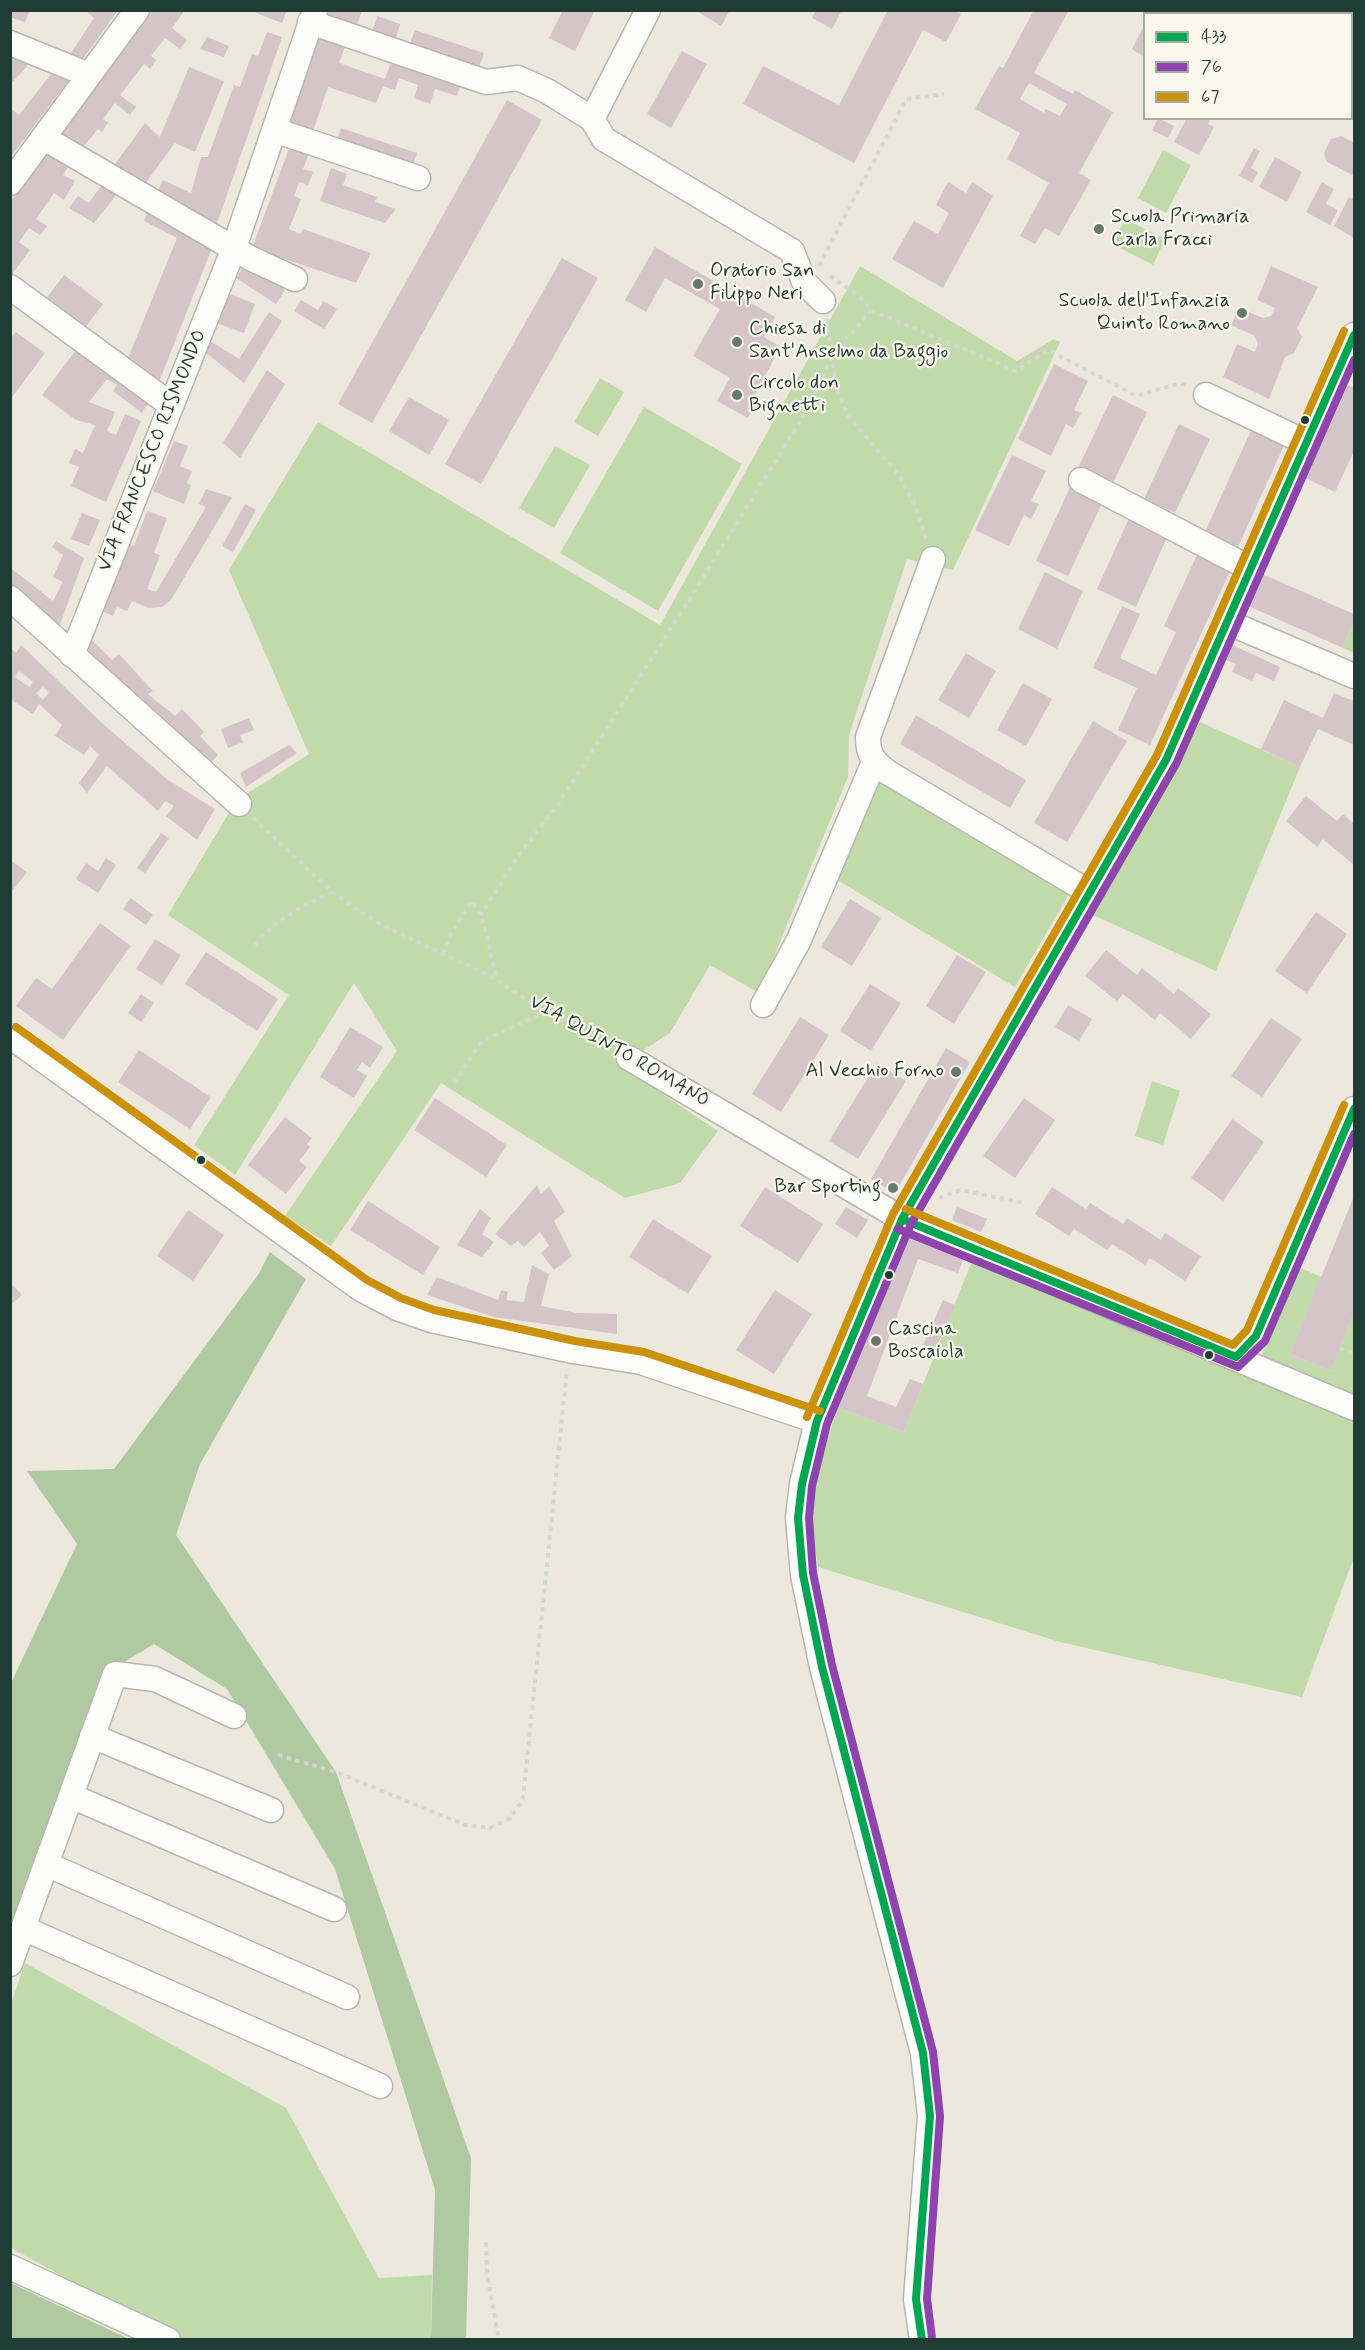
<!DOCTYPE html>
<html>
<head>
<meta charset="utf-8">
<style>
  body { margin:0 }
  #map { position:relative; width:1365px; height:2350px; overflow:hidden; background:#ede8dd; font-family:Mynerve,sans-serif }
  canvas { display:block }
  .frame { position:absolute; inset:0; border:12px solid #1f3d34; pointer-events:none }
  .legend { position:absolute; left:1143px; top:12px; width:210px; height:108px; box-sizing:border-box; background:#fbf7ec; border:2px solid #a3ada2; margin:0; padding:8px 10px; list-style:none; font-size:18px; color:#1f3d34 }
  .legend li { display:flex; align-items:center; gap:12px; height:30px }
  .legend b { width:30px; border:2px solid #a3ada2 }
</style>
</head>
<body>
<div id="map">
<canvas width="1365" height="2350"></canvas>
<div class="frame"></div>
<ul class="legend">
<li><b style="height:8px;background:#00a651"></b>433</li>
<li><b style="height:8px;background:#8e44ad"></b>76</li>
<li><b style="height:8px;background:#cc910a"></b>67</li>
</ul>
</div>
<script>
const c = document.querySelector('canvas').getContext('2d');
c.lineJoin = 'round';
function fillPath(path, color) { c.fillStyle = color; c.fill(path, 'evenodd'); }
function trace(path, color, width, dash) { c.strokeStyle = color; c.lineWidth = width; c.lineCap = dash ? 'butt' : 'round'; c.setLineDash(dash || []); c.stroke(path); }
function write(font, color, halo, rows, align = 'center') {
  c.font = font + ' Mynerve,sans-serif'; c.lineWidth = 4.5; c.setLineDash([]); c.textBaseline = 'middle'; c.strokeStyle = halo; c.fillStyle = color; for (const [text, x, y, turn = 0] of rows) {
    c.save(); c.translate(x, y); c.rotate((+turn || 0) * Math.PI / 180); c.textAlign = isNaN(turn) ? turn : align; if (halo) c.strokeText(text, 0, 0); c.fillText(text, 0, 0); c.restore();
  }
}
fillPath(new Path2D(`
  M 1163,150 L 1191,165 L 1166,213 L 1138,198 Z
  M 1125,219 L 1165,239 L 1153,265 L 1112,244 Z
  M 860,266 L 1017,361 L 1054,339 L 1060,342 L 953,570 L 907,559 L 849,735 L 848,777 L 759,993 L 710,965 L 670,1033 L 640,1052 L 628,1071 L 718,1131 L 680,1183 L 625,1198 L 441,1083 L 331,1246 L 285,1216 L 397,1051 L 354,983 L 235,1175 L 194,1145 L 289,995 L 168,915 L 230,811 L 248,793 L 309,754 L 229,570 L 318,422 L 660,625 Z
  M 600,378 L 624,392 L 598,436 L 574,422 Z
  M 644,407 L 742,464 L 658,611 L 560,553 Z
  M 555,446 L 590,465 L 554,528 L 519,508 Z
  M 1354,621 L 1354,653 L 1343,648 Z
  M 1200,722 L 1300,767 L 1216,971 L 1093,915 Z
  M 877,781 L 1069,894 L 1015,987 L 834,878 Z
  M 1152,1081 L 1180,1091 L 1163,1145 L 1135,1136 Z
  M 973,1258 L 1354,1421 L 1354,1557 L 1302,1697 L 1060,1642 L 818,1567 L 812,1527 L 817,1470 L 838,1408 L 904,1432 Z
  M 1298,1267 L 1322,1277 L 1290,1354 L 1331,1371 L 1354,1313 L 1354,1398 L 1260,1360 Z
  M 25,1963 L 286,2108 L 379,2278 L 432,2275 L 431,2339 L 177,2339 L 11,2248 L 10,2007 Z`), '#c0daa9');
fillPath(new Path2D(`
  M 270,1252 L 306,1279 L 200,1464 L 176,1535 L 336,1772 L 471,2158 L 466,2339 L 431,2339 L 435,2190 L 335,1869 L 227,1689 L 154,1644 L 111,1670 L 11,1925 L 10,1685 L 77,1544 L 27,1471 L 114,1469 L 258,1275 Z
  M 10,2283 L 11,2283 L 129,2339 L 11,2339 Z`), '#afcaa0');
fillPath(new Path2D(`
  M 10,10 L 30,10 L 25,22 L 10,17 Z
  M 85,10 L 118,10 L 80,63 L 69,56 L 94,18 Z
  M 152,10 L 185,10 L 172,28 L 187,40 L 180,49 L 165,38 L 151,56 L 156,60 L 150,69 L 144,64 L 120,95 L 136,107 L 130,115 L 115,103 L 103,119 L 108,123 L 102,132 L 98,129 L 81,150 L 58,133 Z
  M 257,10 L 287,10 L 282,23 L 256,13 Z
  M 327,10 L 362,10 L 357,25 L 326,13 Z
  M 563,10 L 594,12 L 575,51 L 549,38 Z
  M 695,10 L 730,10 L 721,26 Z
  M 816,10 L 842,10 L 832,29 L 812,18 Z
  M 888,10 L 955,10 L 961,14 L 946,42 L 923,30 L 854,163 L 743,104 L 763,66 L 839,105 Z
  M 1034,10 L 1069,10 L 1034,73 L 1073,94 L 1075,90 L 1113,112 L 1079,173 L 1091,180 L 1059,236 L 1045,228 L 1035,244 L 1020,236 L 1049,183 L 1007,159 L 1020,133 L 975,109 L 999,66 L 1003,68 ZM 1029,83 L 1067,104 L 1060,116 L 1046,109 L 1044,113 L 1020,99 Z
  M 1162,10 L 1212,10 L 1210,14 L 1168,14 Z
  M 377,16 L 400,24 L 395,41 L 372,33 Z
  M 1144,26 L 1144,57 L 1132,49 Z
  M 415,30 L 484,53 L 478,70 L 409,46 Z
  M 267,32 L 282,37 L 215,229 L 156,195 L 163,180 L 191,193 L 201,157 L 208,157 L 234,85 L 240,87 L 252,54 L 258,56 Z
  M 318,34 L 346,44 L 339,63 L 385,79 L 392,60 L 461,84 L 457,96 L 435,89 L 430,104 L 414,98 L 418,85 L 399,78 L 395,90 L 383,86 L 376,103 L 328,87 L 312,134 L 287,126 Z
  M 207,37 L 229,46 L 224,57 L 200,49 Z
  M 682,51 L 707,64 L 671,128 L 647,114 Z
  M 10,54 L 30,63 L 10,85 Z
  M 189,67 L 224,81 L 195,152 L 175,143 L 142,188 L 112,168 L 145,123 L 160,137 Z
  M 55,69 L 71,77 L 10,158 L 10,108 L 19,115 Z
  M 1352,77 L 1354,79 L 1354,114 L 1352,112 Z
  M 507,100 L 542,120 L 372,423 L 338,404 Z
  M 1158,118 L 1174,126 L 1168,138 L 1152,130 Z
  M 1187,118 L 1208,118 L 1210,120 L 1208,124 L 1214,127 L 1199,155 L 1174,142 Z
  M 341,128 L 417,153 L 413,165 L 337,140 Z
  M 1341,136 L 1354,143 L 1354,176 L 1327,162 L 1324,153 L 1331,139 Z
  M 290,146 L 309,153 L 303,169 L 313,172 L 308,185 L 299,182 L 294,196 L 301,199 L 289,229 L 301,234 L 303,229 L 371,253 L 356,283 L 252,248 Z
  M 1254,148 L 1260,151 L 1251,168 L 1258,172 L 1252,183 L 1239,176 Z
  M 49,151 L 71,162 L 63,175 L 75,181 L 64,200 L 54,193 L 36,219 L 47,226 L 40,235 L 29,228 L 19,242 L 30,250 L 10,277 L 10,202 Z
  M 1275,157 L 1302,172 L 1287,202 L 1259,187 Z
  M 331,168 L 347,174 L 343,185 L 377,197 L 375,202 L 396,209 L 385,223 L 320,201 Z
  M 948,182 L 966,193 L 972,182 L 993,196 L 943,288 L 892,259 L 914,221 L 938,234 L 949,213 L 936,205 Z
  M 1322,182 L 1334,189 L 1326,204 L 1338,210 L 1330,225 L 1306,212 Z
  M 103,183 L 118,193 L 94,223 L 69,208 L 78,196 L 89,203 Z
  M 1349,197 L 1354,199 L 1354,238 L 1334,226 Z
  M 149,209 L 214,243 L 157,387 L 126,363 L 177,238 L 144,221 Z
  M 655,247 L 775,317 L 764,337 L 781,347 L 752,399 L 757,402 L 748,418 L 717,401 L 730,378 L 693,356 L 720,309 L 665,278 L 646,312 L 625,300 Z
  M 562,258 L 598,278 L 481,484 L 445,464 Z
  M 245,264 L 285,290 L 276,304 L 236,278 Z
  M 1271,266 L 1318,287 L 1297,328 L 1302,337 L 1294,353 L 1285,357 L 1269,399 L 1223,377 L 1237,344 L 1255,352 L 1258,344 L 1255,336 L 1231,325 L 1239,308 L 1263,318 L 1271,316 L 1275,308 L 1257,300 Z
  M 64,275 L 103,304 L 84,329 L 45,300 Z
  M 227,293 L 255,304 L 244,333 L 216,323 Z
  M 301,300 L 318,310 L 323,301 L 337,309 L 324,329 L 294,311 Z
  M 269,312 L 282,321 L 244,383 L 205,352 L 210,341 L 239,359 Z
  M 16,332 L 45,353 L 10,400 L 10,339 Z
  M 80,345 L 152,395 L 142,413 L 113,391 L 117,385 L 107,379 L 89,402 L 115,412 L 107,431 L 116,435 L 125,414 L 141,421 L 106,502 L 71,486 L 79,467 L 69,463 L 75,449 L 83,453 L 95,425 L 76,420 L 42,395 Z
  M 1054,364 L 1088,381 L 1074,410 L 1081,413 L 1073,428 L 1066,424 L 1051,456 L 1018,439 Z
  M 267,370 L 285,384 L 240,458 L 223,443 Z
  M 1348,385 L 1354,388 L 1354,451 L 1335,492 L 1305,478 Z
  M 1113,395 L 1147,412 L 1111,487 L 1077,470 Z
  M 409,397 L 449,420 L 429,455 L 389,431 Z
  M 1179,424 L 1210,439 L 1175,513 L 1144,499 Z
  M 1253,426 L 1286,441 L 1237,549 L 1204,534 Z
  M 174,441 L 188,446 L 180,466 L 192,471 L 187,483 L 191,485 L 184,504 L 153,491 Z
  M 1012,455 L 1046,471 L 1031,501 L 1039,504 L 1031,519 L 1024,515 L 1009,546 L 975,530 Z
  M 1071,485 L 1103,501 L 1068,576 L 1036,561 Z
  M 206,489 L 232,497 L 171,600 L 162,607 L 149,608 L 132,601 L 127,611 L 117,607 L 113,616 L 102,611 L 127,543 L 134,546 L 147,511 L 167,518 L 154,553 L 160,555 L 147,589 L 156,592 L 206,507 L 199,504 Z
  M 245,504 L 256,510 L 233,552 L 222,546 Z
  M 82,513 L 100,520 L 89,546 L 71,539 Z
  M 1130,516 L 1169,533 L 1136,607 L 1097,589 Z
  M 56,541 L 84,558 L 57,633 L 10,590 L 12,569 L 53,601 L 63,582 L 53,577 L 63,555 L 52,547 Z
  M 1198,553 L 1231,569 L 1150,745 L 1118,730 L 1137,688 L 1093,668 L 1122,606 L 1140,614 L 1120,658 L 1156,675 L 1176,632 L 1164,626 Z
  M 1045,572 L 1083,591 L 1057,649 L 1018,629 Z
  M 1262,574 L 1354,614 L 1354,621 L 1343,648 L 1248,606 Z
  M 92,640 L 112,660 L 119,654 L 153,691 L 148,694 L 175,716 L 182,709 L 204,732 L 200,736 L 218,755 L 206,767 L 84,659 Z
  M 21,645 L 103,724 L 168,780 L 215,809 L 197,840 L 166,816 L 174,806 L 165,801 L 158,811 L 107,766 L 87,793 L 79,783 L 99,755 L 90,746 L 84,755 L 55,736 L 62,725 L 39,704 L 33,714 L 10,699 L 10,647 L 16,653 ZM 19,671 L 33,682 L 29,687 L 15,677 ZM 43,687 L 49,692 L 43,700 L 36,693 Z
  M 1232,645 L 1280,667 L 1274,681 L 1256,673 L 1252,681 L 1232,672 L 1236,664 L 1226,660 Z
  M 966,653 L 996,671 L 969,718 L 938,700 Z
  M 1023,683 L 1052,699 L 1026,746 L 997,730 Z
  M 1334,693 L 1354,701 L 1354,745 L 1318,729 L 1300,767 L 1261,749 L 1284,700 L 1323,718 Z
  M 916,715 L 1026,780 L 1010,808 L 900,744 Z
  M 249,718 L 254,730 L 240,735 L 243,742 L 228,748 L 221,729 Z
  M 1093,721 L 1127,741 L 1067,842 L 1034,823 Z
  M 289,745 L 297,753 L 246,787 L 240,773 Z
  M 1306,796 L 1337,821 L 1343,814 L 1354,824 L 1354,865 L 1323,839 L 1317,847 L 1286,821 Z
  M 161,833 L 169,838 L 145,873 L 137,868 Z
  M 106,858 L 116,865 L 98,893 L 76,879 L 86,863 L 98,871 Z
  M 10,860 L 27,872 L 10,894 Z
  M 131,898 L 153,915 L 146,925 L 123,909 Z
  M 850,899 L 881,918 L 852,966 L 821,947 Z
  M 1316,912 L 1347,934 L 1307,993 L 1275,971 Z
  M 100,923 L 131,946 L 63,1040 L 16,1006 L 36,978 L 52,989 Z
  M 155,939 L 181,955 L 162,985 L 136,969 Z
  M 1106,950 L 1137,975 L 1142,968 L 1174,994 L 1178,988 L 1211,1014 L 1191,1039 L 1160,1013 L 1155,1020 L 1123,994 L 1117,1001 L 1085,976 Z
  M 206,952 L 278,999 L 257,1031 L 185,984 Z
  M 957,955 L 986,972 L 954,1024 L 926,1006 Z
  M 870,984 L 901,1003 L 871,1051 L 840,1031 Z
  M 141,994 L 154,1003 L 141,1022 L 128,1013 Z
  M 1068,1005 L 1092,1019 L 1079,1041 L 1055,1027 Z
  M 800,1017 L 829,1035 L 781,1112 L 752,1094 Z
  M 1271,1018 L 1302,1039 L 1262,1097 L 1231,1076 Z
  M 350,1027 L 383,1047 L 370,1068 L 362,1062 L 357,1070 L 367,1076 L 354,1098 L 320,1077 Z
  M 946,1048 L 970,1062 L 895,1193 L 871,1179 Z
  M 139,1050 L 211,1097 L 190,1129 L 118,1082 Z
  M 877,1063 L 906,1081 L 858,1159 L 829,1141 Z
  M 435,1098 L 507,1145 L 486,1177 L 414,1130 Z
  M 1024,1098 L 1055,1120 L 1015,1178 L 983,1156 Z
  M 285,1117 L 312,1138 L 307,1144 L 310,1147 L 299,1161 L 307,1167 L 286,1194 L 248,1165 Z
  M 1232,1119 L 1264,1142 L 1223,1201 L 1191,1178 Z
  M 537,1185 L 541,1194 L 549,1186 L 565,1212 L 554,1221 L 572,1256 L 554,1270 L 541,1253 L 549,1246 L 540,1232 L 524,1247 L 518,1241 L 511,1246 L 495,1234 Z
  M 765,1187 L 823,1224 L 798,1263 L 740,1226 Z
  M 1052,1187 L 1086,1209 L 1090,1203 L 1123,1224 L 1127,1218 L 1161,1240 L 1165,1233 L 1201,1256 L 1185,1281 L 1150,1258 L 1145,1265 L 1112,1244 L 1107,1250 L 1074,1229 L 1069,1236 L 1035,1214 Z
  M 1354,1196 L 1354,1313 L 1331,1371 L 1290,1354 Z
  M 368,1201 L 440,1247 L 423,1275 L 350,1230 Z
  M 846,1207 L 868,1220 L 857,1238 L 835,1224 Z
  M 957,1207 L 987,1219 L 981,1232 L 952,1220 Z
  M 480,1209 L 491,1218 L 482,1234 L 494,1242 L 482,1257 L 457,1245 Z
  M 188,1210 L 224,1235 L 193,1281 L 157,1256 Z
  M 653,1219 L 712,1256 L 688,1294 L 629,1257 Z
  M 906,1235 L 964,1257 L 958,1273 L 918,1259 L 867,1396 L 896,1407 L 910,1379 L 923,1384 L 904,1432 L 838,1408 Z
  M 532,1265 L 549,1274 L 541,1306 L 577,1313 L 617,1314 L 617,1334 L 494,1317 L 427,1295 L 437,1277 L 498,1300 L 501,1290 L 508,1292 L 506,1300 L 524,1302 Z
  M 10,1282 L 22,1295 L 12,1304 L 10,1303 Z
  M 775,1290 L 812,1314 L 774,1374 L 736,1350 Z
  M 943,1300 L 955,1305 L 933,1355 L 921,1350 Z`), '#d5c4c8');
const minor = new Path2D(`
  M 1305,10 L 1311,14
  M 310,22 L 486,82 L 518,78 L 547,91 L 592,119 L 604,139 L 792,251 L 804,282 L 823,301
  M 1352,36 L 1354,37
  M 10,43 L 89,75
  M 592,119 L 648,10
  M 274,130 L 418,178
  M 44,138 L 250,258 L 295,279
  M 10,183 L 137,10
  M 10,287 L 171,405
  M 1206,395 L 1307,443
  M 1081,480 L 1251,569
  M 933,559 L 868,737 C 868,755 873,761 887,772 L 1089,892
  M 10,598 L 239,804
  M 1227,622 L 1354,676
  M 72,655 L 234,248 L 315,10
  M 763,1005 L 798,942 L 874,762
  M 10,1036 L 361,1289 L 397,1308 L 431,1320 L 573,1351 L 641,1362 L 817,1421
  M 629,1058 L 902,1219 L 1354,1408
  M 1236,1357 L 1256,1336 L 1354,1109
  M 92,1736 L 271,1810
  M 71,1796 L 334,1909
  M 46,1864 L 347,1997
  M 23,1928 L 380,2086
  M 10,1964 L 115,1674 L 155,1679 L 234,1716
  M 10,2267 L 168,2340
  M 922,2340 L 916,2299 L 930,2116 L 923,2053 L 822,1667 L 803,1575 L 798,1518 L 802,1484 L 817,1421 L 902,1219 L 1166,760 L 1354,335`);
trace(minor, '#b8b7af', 27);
trace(new Path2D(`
  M 819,266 L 906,99 L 944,94
  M 830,276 L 857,294 L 871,310 L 1016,371 L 1048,350 L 1136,396 L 1181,383 L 1189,387
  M 827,319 L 836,388 L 848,416 L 899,475 L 914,503 L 927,542
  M 831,352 L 855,330 L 871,310
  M 253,818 L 332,892 L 376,922 L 490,976 L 546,1012 L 612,1049
  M 480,916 L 519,855 L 559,803 L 687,603 L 806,412 L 832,356
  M 255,945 C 276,918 302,907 332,892
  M 443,954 L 450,935 L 472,901 L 482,918 L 497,979
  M 454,1083 L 482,1041 L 545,1012
  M 939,1198 L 960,1190 L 1025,1203
  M 1340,1348 L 1354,1354
  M 278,1755 L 336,1772 L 465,1825 L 490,1828 L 510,1818 L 523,1799 L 567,1369
  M 486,2242 L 487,2275 L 499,2340`), '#d5d5d2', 4, [4.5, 4.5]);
trace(minor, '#fcfcfa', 24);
trace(new Path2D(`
  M 902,1219 L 1236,1357
  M 1236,1357 L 1256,1336 L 1354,1109
  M 922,2340 L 916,2299 L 930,2116 L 923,2053 L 822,1667 L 803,1575 L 798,1518 L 802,1484 L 817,1421 L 902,1219 L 1166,760 L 1354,335`), '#00a651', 8);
trace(new Path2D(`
  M 898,1229 L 1238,1367 L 1265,1341 L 1354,1134
  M 932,2338 L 927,2299 L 940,2116 L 933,2052 L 832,1665 L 813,1573 L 809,1518 L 812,1486 L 827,1424 L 911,1224 L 1176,764 L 1354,360`), '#8e44ad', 8);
trace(new Path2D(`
  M 16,1027 L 367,1280 L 401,1298 L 434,1310 L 575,1341 L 644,1352 L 820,1411
  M 906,1209 L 1233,1345 L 1247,1330 L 1344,1105
  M 807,1417 L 893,1214 L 1157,755 L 1344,331`), '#cc910a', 8);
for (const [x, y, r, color] of [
  [1099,229,6,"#67796f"],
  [698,284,6,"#67796f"],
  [1242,313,6,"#67796f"],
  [737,342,6,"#67796f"],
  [737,395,6,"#67796f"],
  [1305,420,5,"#1f3d34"],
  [956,1072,6,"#67796f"],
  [201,1160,5,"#1f3d34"],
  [893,1188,6,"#67796f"],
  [889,1275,5,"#1f3d34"],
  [876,1341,6,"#67796f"],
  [1209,1355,5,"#1f3d34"]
]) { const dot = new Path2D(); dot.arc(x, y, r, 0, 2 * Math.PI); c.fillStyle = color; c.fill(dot); trace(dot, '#fbf7ec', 2); }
write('20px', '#1f3d34', '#fbf7ec', [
  ["Scuola Primaria",1111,218],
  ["Carla Fracci",1111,241],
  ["Oratorio San",710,272],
  ["Filippo Neri",710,295],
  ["Scuola dell'Infanzia",1230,302,"right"],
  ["Quinto Romano",1230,325,"right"],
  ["Chiesa di",749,330],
  ["Sant'Anselmo da Baggio",749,353],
  ["Circolo don",749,384],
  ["Bignetti",749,407],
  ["Al Vecchio Forno",944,1072,"right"],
  ["Bar Sporting",881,1188,"right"],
  ["Cascina",888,1330],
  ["Boscaiola",888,1353]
], 'left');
write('20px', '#1f3d34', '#fbf7ec', [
  ["VIA FRANCESCO RISMONDO",153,451,-68],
  ["VIA QUINTO ROMANO",619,1052,30]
]);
</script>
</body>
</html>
